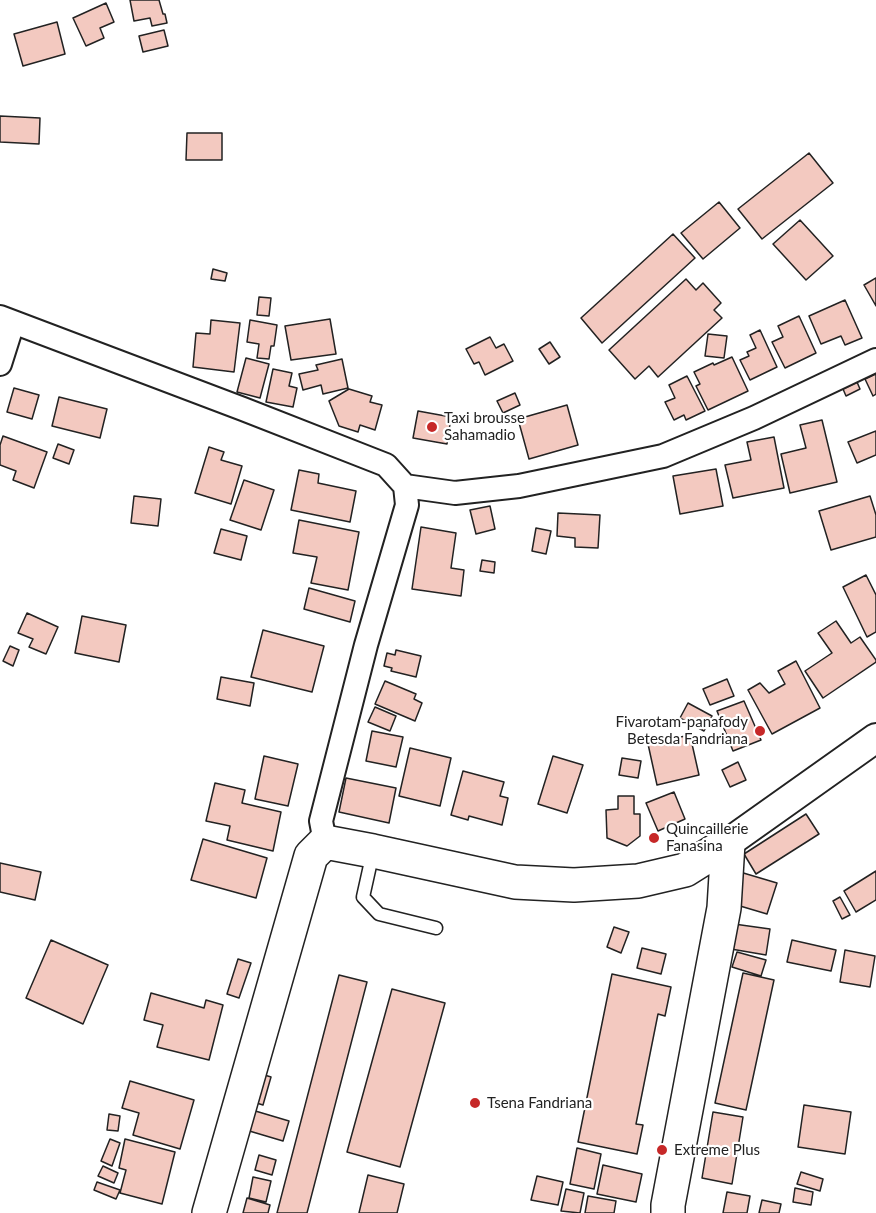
<!DOCTYPE html>
<html>
<head>
<meta charset="utf-8">
<style>
  body { margin:0 }
  canvas { display:block; background:#fff }
</style>
</head>
<body>
<canvas width="876" height="1213"></canvas>
<script>
const c = document.querySelector('canvas').getContext('2d');
c.lineJoin = 'round';
function fillPath(path, color) { c.fillStyle = color; c.fill(path, 'evenodd'); }
function trace(path, color, width, dash) { c.strokeStyle = color; c.lineWidth = width; c.lineCap = dash ? 'butt' : 'round'; c.setLineDash(dash || []); c.stroke(path); }
function write(font, color, halo, rows, align = 'center') {
  c.font = font + ' Lato,sans-serif'; c.lineWidth = 4.5; c.setLineDash([]); c.textBaseline = 'middle'; c.strokeStyle = halo; c.fillStyle = color; for (const [text, x, y, turn = 0] of rows) {
    c.save(); c.translate(x, y); c.rotate((+turn || 0) * Math.PI / 180); c.textAlign = isNaN(turn) ? turn : align; if (halo) c.strokeText(text, 0, 0); c.fillText(text, 0, 0); c.restore();
  }
}
const building = new Path2D(`
  M 130,0 L 159,0 L 163,14 L 165,14 L 167,23 L 152,26 L 150,18 L 134,21 Z
  M 106,3 L 114,22 L 100,28 L 104,38 L 86,46 L 73,18 Z
  M 57,22 L 65,54 L 23,66 L 14,34 Z
  M 164,30 L 168,46 L 143,52 L 139,36 Z
  M 0,116 L 40,118 L 39,144 L 0,142 Z
  M 187,133 L 222,133 L 222,160 L 186,160 Z
  M 809,153 L 833,183 L 762,239 L 738,209 Z
  M 719,202 L 740,228 L 703,259 L 681,233 Z
  M 800,220 L 833,256 L 806,280 L 773,244 Z
  M 673,234 L 695,258 L 602,343 L 581,318 Z
  M 213,269 L 227,273 L 225,281 L 211,279 Z
  M 876,278 L 876,306 L 864,285 Z
  M 686,279 L 696,290 L 703,283 L 721,303 L 714,310 L 722,318 L 658,377 L 649,366 L 635,379 L 609,350 Z
  M 259,297 L 271,298 L 269,316 L 257,315 Z
  M 845,300 L 862,338 L 845,345 L 841,336 L 821,344 L 809,316 Z
  M 799,316 L 816,353 L 785,368 L 772,342 L 783,337 L 778,326 Z
  M 330,319 L 336,354 L 291,360 L 285,326 Z
  M 211,320 L 240,323 L 234,372 L 193,367 L 196,333 L 210,334 Z
  M 250,320 L 277,325 L 274,346 L 271,346 L 269,359 L 257,358 L 259,344 L 247,342 Z
  M 760,330 L 777,367 L 750,380 L 740,360 L 749,356 L 747,352 L 756,348 L 750,335 Z
  M 708,334 L 727,336 L 724,358 L 705,356 Z
  M 490,337 L 496,348 L 504,344 L 513,361 L 485,375 L 479,362 L 474,364 L 466,349 Z
  M 550,342 L 560,357 L 549,364 L 539,349 Z
  M 732,357 L 748,391 L 708,410 L 696,386 L 700,384 L 694,372 L 713,363 L 714,365 Z
  M 246,358 L 269,364 L 260,398 L 237,392 Z
  M 342,359 L 348,388 L 323,394 L 321,385 L 303,390 L 299,374 L 318,370 L 316,365 Z
  M 273,369 L 292,373 L 289,386 L 297,388 L 293,407 L 266,402 Z
  M 876,374 L 876,394 L 873,396 L 865,379 Z
  M 687,376 L 705,411 L 686,420 L 684,415 L 674,420 L 665,402 L 675,398 L 669,385 Z
  M 857,382 L 860,389 L 846,396 L 843,389 Z
  M 14,388 L 39,395 L 32,419 L 7,412 Z
  M 349,389 L 372,396 L 370,402 L 382,405 L 375,430 L 360,425 L 358,432 L 339,426 L 329,401 Z
  M 515,393 L 520,405 L 503,413 L 497,401 Z
  M 59,397 L 107,409 L 100,438 L 52,426 Z
  M 567,405 L 578,445 L 529,459 L 518,419 Z
  M 418,411 L 451,417 L 447,444 L 413,438 Z
  M 822,420 L 837,482 L 790,493 L 781,454 L 806,448 L 800,425 Z
  M 876,431 L 876,455 L 857,463 L 848,442 Z
  M 3,436 L 47,452 L 34,488 L 13,480 L 16,471 L 0,465 L 0,445 Z
  M 774,437 L 784,488 L 733,498 L 725,465 L 751,460 L 747,442 Z
  M 58,444 L 74,450 L 69,464 L 53,458 Z
  M 209,447 L 224,452 L 221,460 L 242,466 L 231,504 L 195,493 Z
  M 716,469 L 723,506 L 680,514 L 673,476 Z
  M 299,470 L 319,474 L 318,483 L 356,491 L 350,522 L 291,510 Z
  M 244,480 L 274,490 L 261,530 L 230,520 Z
  M 134,496 L 161,499 L 158,526 L 131,523 Z
  M 870,496 L 876,515 L 876,537 L 831,550 L 819,511 Z
  M 490,506 L 495,529 L 476,534 L 470,510 Z
  M 558,513 L 600,515 L 598,548 L 575,547 L 575,538 L 557,536 Z
  M 299,520 L 359,532 L 348,590 L 311,583 L 317,557 L 293,553 Z
  M 421,527 L 456,533 L 451,568 L 464,570 L 461,596 L 412,589 Z
  M 536,528 L 551,531 L 546,554 L 532,551 Z
  M 221,529 L 247,536 L 241,560 L 214,553 Z
  M 482,560 L 495,562 L 494,573 L 480,571 Z
  M 866,575 L 876,595 L 876,632 L 867,637 L 843,587 Z
  M 309,588 L 355,601 L 350,622 L 304,609 Z
  M 27,613 L 58,627 L 46,654 L 29,647 L 33,639 L 18,633 Z
  M 82,616 L 126,625 L 119,662 L 75,653 Z
  M 836,621 L 851,643 L 860,637 L 876,660 L 876,662 L 823,698 L 805,671 L 832,653 L 818,633 Z
  M 263,630 L 324,646 L 312,692 L 251,677 Z
  M 10,646 L 19,650 L 13,666 L 3,661 Z
  M 396,650 L 421,656 L 416,677 L 391,671 L 392,668 L 384,666 L 387,653 L 395,655 Z
  M 796,661 L 820,708 L 772,734 L 748,690 L 760,683 L 769,693 L 785,684 L 778,671 Z
  M 221,677 L 254,683 L 250,706 L 217,699 Z
  M 727,679 L 734,696 L 710,705 L 703,689 Z
  M 385,681 L 416,694 L 414,699 L 422,703 L 415,721 L 375,704 Z
  M 744,701 L 761,740 L 733,751 L 717,711 Z
  M 688,703 L 712,716 L 704,731 L 680,718 Z
  M 375,707 L 396,716 L 390,731 L 368,722 Z
  M 372,731 L 403,737 L 396,767 L 366,761 Z
  M 690,735 L 699,775 L 657,785 L 648,744 Z
  M 410,748 L 451,758 L 440,806 L 399,796 Z
  M 264,756 L 298,764 L 288,806 L 255,799 Z
  M 553,756 L 583,765 L 567,813 L 538,804 Z
  M 622,758 L 641,761 L 638,778 L 619,775 Z
  M 738,762 L 746,780 L 730,787 L 722,770 Z
  M 463,771 L 504,782 L 500,796 L 508,798 L 502,825 L 469,816 L 468,820 L 451,815 Z
  M 346,778 L 396,788 L 389,823 L 339,812 Z
  M 215,783 L 245,790 L 242,803 L 281,812 L 273,851 L 227,840 L 230,826 L 206,821 Z
  M 674,792 L 685,819 L 658,831 L 646,803 Z
  M 618,796 L 634,796 L 634,814 L 640,814 L 640,836 L 627,846 L 607,838 L 606,810 L 618,809 Z
  M 806,814 L 819,834 L 756,874 L 744,854 Z
  M 203,839 L 267,858 L 256,898 L 191,880 Z
  M 0,863 L 41,872 L 35,900 L 0,892 Z
  M 876,871 L 876,900 L 856,912 L 844,891 Z
  M 740,872 L 777,883 L 767,914 L 730,903 Z
  M 840,897 L 850,915 L 842,919 L 833,901 Z
  M 734,924 L 770,929 L 766,955 L 731,949 Z
  M 614,927 L 629,932 L 621,953 L 607,947 Z
  M 51,940 L 108,965 L 83,1024 L 26,998 Z
  M 792,940 L 836,950 L 831,971 L 787,962 Z
  M 642,948 L 666,954 L 661,974 L 637,968 Z
  M 845,950 L 875,956 L 870,987 L 840,982 Z
  M 737,952 L 766,960 L 761,976 L 732,967 Z
  M 238,959 L 251,963 L 239,998 L 227,994 Z
  M 743,973 L 774,980 L 746,1110 L 715,1103 Z
  M 612,974 L 671,987 L 665,1016 L 658,1014 L 636,1124 L 643,1125 L 637,1154 L 578,1142 Z
  M 339,975 L 367,982 L 307,1213 L 277,1213 Z
  M 392,989 L 445,1003 L 400,1167 L 347,1152 Z
  M 151,993 L 204,1008 L 206,1000 L 223,1005 L 209,1060 L 157,1047 L 163,1025 L 144,1020 Z
  M 258,1073 L 271,1077 L 263,1105 L 250,1101 Z
  M 130,1081 L 194,1100 L 180,1149 L 133,1135 L 139,1113 L 122,1108 Z
  M 804,1105 L 851,1112 L 845,1154 L 798,1147 Z
  M 252,1110 L 289,1121 L 283,1141 L 246,1130 Z
  M 713,1112 L 743,1117 L 732,1184 L 702,1178 Z
  M 109,1114 L 120,1116 L 118,1131 L 107,1130 Z
  M 110,1139 L 120,1143 L 112,1166 L 101,1161 Z
  M 125,1139 L 175,1152 L 162,1204 L 120,1193 L 126,1170 L 119,1168 Z
  M 577,1148 L 601,1154 L 594,1189 L 570,1184 Z
  M 259,1155 L 276,1160 L 272,1175 L 255,1170 Z
  M 603,1165 L 642,1174 L 636,1202 L 597,1194 Z
  M 103,1166 L 118,1173 L 114,1183 L 98,1176 Z
  M 801,1172 L 823,1179 L 820,1191 L 797,1184 Z
  M 368,1175 L 404,1184 L 397,1213 L 359,1213 Z
  M 537,1176 L 563,1182 L 558,1205 L 531,1200 Z
  M 253,1177 L 271,1181 L 266,1202 L 249,1198 Z
  M 97,1182 L 120,1190 L 116,1199 L 94,1190 Z
  M 795,1188 L 813,1192 L 811,1205 L 793,1202 Z
  M 566,1189 L 584,1193 L 580,1213 L 561,1211 Z
  M 727,1192 L 750,1196 L 747,1213 L 723,1213 Z
  M 588,1196 L 616,1201 L 614,1213 L 585,1213 Z
  M 247,1198 L 270,1205 L 268,1213 L 243,1213 Z
  M 762,1200 L 781,1204 L 779,1213 L 759,1213 Z`);
fillPath(building, '#f3c9c0');
trace(building, '#222', 1.5);
const service = new Path2D(`
  M 373,852 L 363,897 L 379,914 L 436,928`);
const minor = new Path2D(`
  M 0,317 L 243,409 L 386,465 L 405,486 L 407,505 L 366,645 L 321,821 L 325,842
  M 0,364 L 13,323
  M 405,486 L 455,493 L 519,486 L 663,456 L 754,418 L 876,360`);
const tertiary = new Path2D(`
  M 728,843 L 876,738`);
const secondary = new Path2D(`
  M 209,1213 L 311,856 L 325,842 L 373,851 L 515,882 L 574,885 L 638,881 L 685,870 L 728,843
  M 668,1213 L 668,1205 L 724,908 L 728,843`);
trace(service, '#222', 15);
trace(minor, '#222', 26);
trace(tertiary, '#222', 32);
trace(secondary, '#222', 36);
trace(service, '#fff', 12);
trace(minor, '#fff', 22);
trace(tertiary, '#fff', 28);
trace(secondary, '#fff', 33);
for (const [x, y, r, color] of [
  [432,427,6,"#c62828"],
  [760,731,6,"#c62828"],
  [654,838,6,"#c62828"],
  [475,1103,6,"#c62828"],
  [662,1150,6,"#c62828"]
]) { const dot = new Path2D(); dot.arc(x, y, r, 0, 2 * Math.PI); c.fillStyle = color; c.fill(dot); trace(dot, '#fff', 2); }
write('15px', '#222', '#fff', [
  ["Taxi brousse",444,418],
  ["Sahamadio",444,435],
  ["Fivarotam-panafody",748,722,"right"],
  ["Betesda Fandriana",748,739,"right"],
  ["Quincaillerie",666,829],
  ["Fanasina",666,846],
  ["Tsena Fandriana",487,1103],
  ["Extreme Plus",674,1150]
], 'left');
</script>
</body>
</html>
